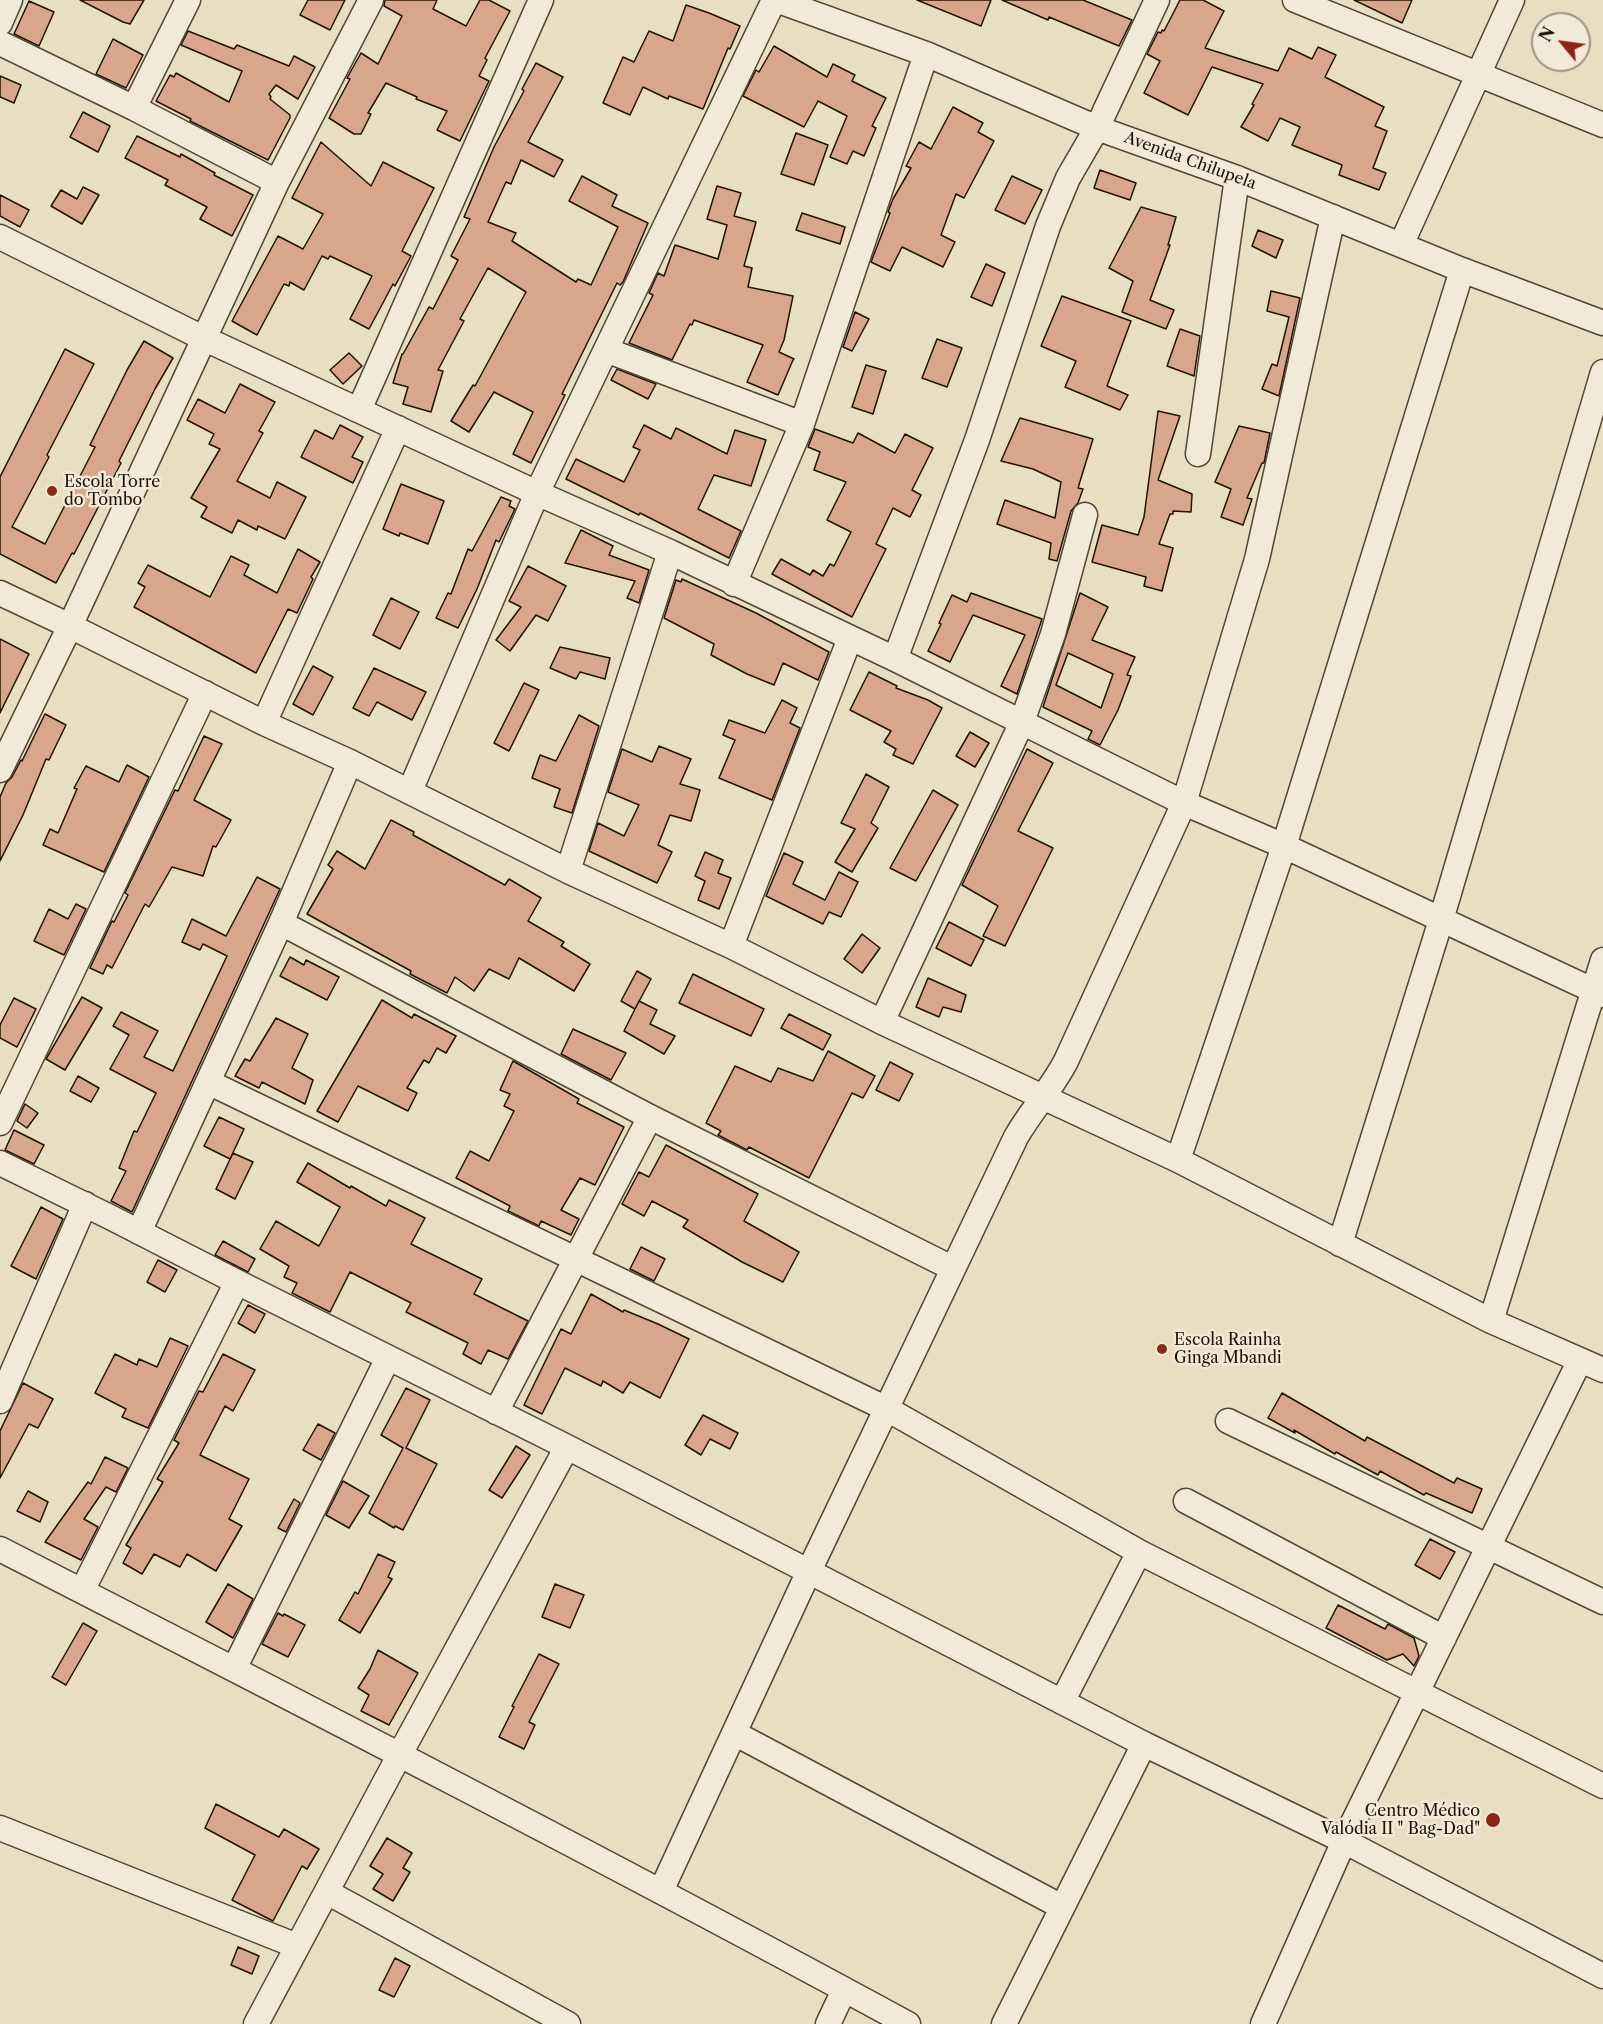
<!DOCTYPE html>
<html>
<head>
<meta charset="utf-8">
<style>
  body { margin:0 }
  #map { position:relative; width:1603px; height:2024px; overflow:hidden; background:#e8dfc2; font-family:"Libre Caslon Text",serif }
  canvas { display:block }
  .north { position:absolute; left:1531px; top:12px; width:60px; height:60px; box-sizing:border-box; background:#f0ead7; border:2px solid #9d9483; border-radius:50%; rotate:299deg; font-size:16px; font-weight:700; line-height:24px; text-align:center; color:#201304 }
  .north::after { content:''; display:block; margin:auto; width:21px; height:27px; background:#8f2418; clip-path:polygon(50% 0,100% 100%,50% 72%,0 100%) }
</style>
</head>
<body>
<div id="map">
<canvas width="1603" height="2024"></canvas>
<div class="north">N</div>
</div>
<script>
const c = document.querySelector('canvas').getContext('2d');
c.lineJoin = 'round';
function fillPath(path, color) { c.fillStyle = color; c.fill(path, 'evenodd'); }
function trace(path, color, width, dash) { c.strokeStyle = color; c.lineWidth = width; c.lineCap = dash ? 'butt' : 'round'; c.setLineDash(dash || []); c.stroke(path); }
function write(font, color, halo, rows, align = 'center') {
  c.font = font + ' "Libre Caslon Text",serif'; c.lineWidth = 5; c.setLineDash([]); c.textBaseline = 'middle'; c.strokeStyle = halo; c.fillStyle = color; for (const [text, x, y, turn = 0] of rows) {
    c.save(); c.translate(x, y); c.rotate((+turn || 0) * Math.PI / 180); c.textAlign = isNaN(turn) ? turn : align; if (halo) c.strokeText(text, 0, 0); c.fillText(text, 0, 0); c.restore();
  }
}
const building = new Path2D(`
  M 80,0 L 144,0 L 130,24 L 123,22 Z
  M 308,0 L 345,0 L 330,30 L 300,15 Z
  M 385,0 L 437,0 L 433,9 L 466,26 L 480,0 L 489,0 L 510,11 L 485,58 L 487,60 L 479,76 L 489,81 L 460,141 L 437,130 L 447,111 L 416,99 L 417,97 L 386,83 L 368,113 L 371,114 L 361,134 L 354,134 L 329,118 L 350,79 L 347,78 L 361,53 L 378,64 L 402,16 L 384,6 Z
  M 917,0 L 991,0 L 981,26 Z
  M 1002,0 L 1083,0 L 1132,20 L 1119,46 L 1049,17 L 1048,20 Z
  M 1180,0 L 1203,0 L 1224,11 L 1205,48 L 1278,71 L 1289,48 L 1312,59 L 1318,47 L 1336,55 L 1325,77 L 1384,107 L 1375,126 L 1387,131 L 1373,168 L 1386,173 L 1379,190 L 1339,175 L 1342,165 L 1292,145 L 1300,127 L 1280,118 L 1268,141 L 1241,127 L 1254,105 L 1252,104 L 1263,84 L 1212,67 L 1188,115 L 1144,93 L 1160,61 L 1147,54 L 1158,32 L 1161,33 L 1162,30 L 1164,31 Z
  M 1354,0 L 1412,0 L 1402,23 Z
  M 29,1 L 54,12 L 39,46 L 14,34 Z
  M 686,5 L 709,13 L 740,26 L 730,49 L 728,48 L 703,109 L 669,96 L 668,99 L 643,87 L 630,115 L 603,103 L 623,57 L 634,62 L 649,31 L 673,41 Z
  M 188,31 L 234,49 L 237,45 L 289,66 L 294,56 L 315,67 L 298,99 L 276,85 L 269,94 L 271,97 L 270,99 L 290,115 L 290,118 L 268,160 L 190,121 L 191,119 L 156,101 L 170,75 L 174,77 L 176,73 L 229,102 L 242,71 L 181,45 Z
  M 113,39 L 143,55 L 126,88 L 96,74 Z
  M 774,46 L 827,77 L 833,64 L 855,75 L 852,81 L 886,98 L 872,126 L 876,128 L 864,156 L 853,151 L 847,164 L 830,157 L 847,116 L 818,101 L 804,127 L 743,96 L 756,70 L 759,72 Z
  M 536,63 L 563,77 L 528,142 L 563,160 L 554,177 L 521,160 L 511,184 L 506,182 L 488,222 L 516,233 L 512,241 L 576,282 L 578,279 L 591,285 L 618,227 L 569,201 L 582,176 L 617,195 L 612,206 L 648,223 L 623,282 L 620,285 L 617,283 L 562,394 L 565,395 L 531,463 L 513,454 L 533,412 L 494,392 L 469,432 L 451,421 L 473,385 L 475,386 L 526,292 L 488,268 L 460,319 L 464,321 L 438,370 L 443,371 L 431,412 L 403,404 L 408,387 L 393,383 L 402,354 L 403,354 L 429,307 L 433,309 L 458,260 L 451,256 L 470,219 L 464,217 L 494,147 L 524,91 L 522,89 Z
  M 0,76 L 21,85 L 14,103 L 0,97 Z
  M 953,107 L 983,123 L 978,132 L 994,141 L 964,198 L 956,194 L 941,235 L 955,242 L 943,267 L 902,247 L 890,271 L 871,262 L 890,213 L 888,212 L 893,199 L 911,168 L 906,166 L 919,142 L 931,149 Z
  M 83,112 L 110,126 L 98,152 L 70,137 Z
  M 796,133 L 828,145 L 814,185 L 781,174 Z
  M 137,136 L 180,157 L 181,154 L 215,173 L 214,175 L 253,195 L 232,236 L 200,219 L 207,207 L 165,185 L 168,180 L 125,158 Z
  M 321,142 L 371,186 L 383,162 L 434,188 L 402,251 L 411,256 L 395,286 L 393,284 L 369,329 L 350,319 L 372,276 L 330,256 L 328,259 L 322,256 L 304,290 L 290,282 L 289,286 L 284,284 L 257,335 L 232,321 L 278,236 L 303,249 L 323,214 L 292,198 Z
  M 1100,170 L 1136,183 L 1130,200 L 1094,188 Z
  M 1012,176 L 1042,190 L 1025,224 L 995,210 Z
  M 717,186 L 741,193 L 734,216 L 756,222 L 744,266 L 752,268 L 748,287 L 793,296 L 784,340 L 779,352 L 794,359 L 793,360 L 778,395 L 747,382 L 763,345 L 694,320 L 692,325 L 690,324 L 672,360 L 629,343 L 653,295 L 649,293 L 658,273 L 664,276 L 675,245 L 718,259 L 727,225 L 707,219 Z
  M 83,187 L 99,195 L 82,224 L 51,206 L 61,190 L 77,199 Z
  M 0,195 L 29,210 L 20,227 L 0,216 Z
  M 1141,207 L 1176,217 L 1168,245 L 1170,245 L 1150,300 L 1174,310 L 1166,329 L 1122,312 L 1133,281 L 1109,268 Z
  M 802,213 L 845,227 L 840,244 L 796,230 Z
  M 1258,230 L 1283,240 L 1276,258 L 1252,246 Z
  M 986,264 L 1005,273 L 992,306 L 971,297 Z
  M 1271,291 L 1300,298 L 1279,396 L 1262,389 L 1272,364 L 1277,366 L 1289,317 L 1267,311 Z
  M 1062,296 L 1131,321 L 1107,386 L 1128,395 L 1120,410 L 1065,387 L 1076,361 L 1041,346 Z
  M 855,312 L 869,319 L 852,351 L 843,347 Z
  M 1180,329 L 1200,336 L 1194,376 L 1167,366 Z
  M 937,339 L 962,348 L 947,387 L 922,378 Z
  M 144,341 L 173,358 L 155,389 L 119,461 L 121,463 L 74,554 L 72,553 L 56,583 L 0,554 L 0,477 L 65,349 L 94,364 L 47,455 L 49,457 L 12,527 L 45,544 L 95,447 L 90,445 L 127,370 Z
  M 349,353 L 362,366 L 343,384 L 330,370 Z
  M 866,365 L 886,371 L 873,414 L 852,407 Z
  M 617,369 L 656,384 L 648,399 L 611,380 Z
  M 240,384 L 275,402 L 259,431 L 263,433 L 237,481 L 270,498 L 277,482 L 306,497 L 285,539 L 258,526 L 257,530 L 238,520 L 232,533 L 201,517 L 207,507 L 191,498 L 220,449 L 209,444 L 214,434 L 187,420 L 198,399 L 225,413 Z
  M 1158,411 L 1180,416 L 1158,480 L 1192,494 L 1191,512 L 1173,511 L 1173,514 L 1170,514 L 1159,544 L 1173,548 L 1162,591 L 1144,586 L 1146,577 L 1092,562 L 1102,525 L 1138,535 L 1144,517 Z
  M 1020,418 L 1093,439 L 1078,488 L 1083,489 L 1078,503 L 1071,511 L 1057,561 L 1049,559 L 1051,543 L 997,524 L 1005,500 L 1055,518 L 1061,482 L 1033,469 L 1001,461 Z
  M 340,425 L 363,437 L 352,457 L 363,462 L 353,483 L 301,457 L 315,430 L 333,439 Z
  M 644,425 L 671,439 L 676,428 L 727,454 L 735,430 L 766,440 L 751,486 L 714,475 L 698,509 L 741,531 L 729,558 L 640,513 L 639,515 L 566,479 L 576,459 L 624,482 L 640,450 L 633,447 Z
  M 1239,426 L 1270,433 L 1264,463 L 1262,463 L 1247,498 L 1252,499 L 1243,525 L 1221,517 L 1231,489 L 1215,482 Z
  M 815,429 L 853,443 L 858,433 L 895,453 L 905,434 L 933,448 L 912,490 L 921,495 L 910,517 L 893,508 L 876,544 L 886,549 L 852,617 L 772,574 L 781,559 L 810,575 L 813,570 L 823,576 L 830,564 L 834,566 L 851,532 L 827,520 L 846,482 L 814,470 L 820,452 L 808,447 Z
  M 401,484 L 444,501 L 428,544 L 400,533 L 399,536 L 383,529 Z
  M 501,497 L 511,501 L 509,506 L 515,509 L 499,542 L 496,540 L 477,589 L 458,628 L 436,618 L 448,593 L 451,594 L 468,549 L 472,551 Z
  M 581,530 L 613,546 L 609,555 L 649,570 L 639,603 L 627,598 L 635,581 L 565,563 Z
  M 298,549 L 320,562 L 311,577 L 313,579 L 297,613 L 288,609 L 256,673 L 134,607 L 145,587 L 138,583 L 148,565 L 210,597 L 231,556 L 249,565 L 244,575 L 277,593 Z
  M 528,566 L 566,586 L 548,621 L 536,615 L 510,651 L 496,640 L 521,607 L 509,601 Z
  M 682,579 L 756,613 L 829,652 L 818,680 L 783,663 L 774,685 L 747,674 L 711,655 L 714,644 L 664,618 L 676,580 L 681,582 Z
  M 971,593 L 1042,619 L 1017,694 L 1001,686 L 1025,635 L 973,615 L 950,662 L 928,651 L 941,624 L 939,623 L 952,595 L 967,602 Z
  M 1080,593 L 1108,607 L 1092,640 L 1135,657 L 1127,675 L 1131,676 L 1118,710 L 1100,745 L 1088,739 L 1092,731 L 1043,707 ZM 1068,653 L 1113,674 L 1101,708 L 1056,685 Z
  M 391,598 L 419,612 L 400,649 L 373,635 Z
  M 0,639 L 29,654 L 0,713 Z
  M 560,647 L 610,658 L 605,679 L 580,672 L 576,679 L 550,668 Z
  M 313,666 L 333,677 L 313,715 L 293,704 Z
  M 374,668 L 426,692 L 412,720 L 377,702 L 369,716 L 353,708 Z
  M 869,672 L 897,686 L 896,688 L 928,700 L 942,708 L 913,764 L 893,755 L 896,749 L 884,742 L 891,731 L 850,710 Z
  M 524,683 L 539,690 L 509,751 L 494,743 Z
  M 782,700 L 797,708 L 790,723 L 800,728 L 772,800 L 719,778 L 735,740 L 723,735 L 729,720 L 765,733 Z
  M 45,714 L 66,725 L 49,760 L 46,759 L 23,815 L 0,861 L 0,797 L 6,783 L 12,777 L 21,760 L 22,761 Z
  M 579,715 L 599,726 L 572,813 L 554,807 L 560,789 L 532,778 L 540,755 L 556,761 Z
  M 970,732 L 989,743 L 975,767 L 956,756 Z
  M 204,736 L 222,744 L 194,800 L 231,820 L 216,847 L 213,846 L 203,876 L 172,867 L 149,907 L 145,904 L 112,968 L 107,965 L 103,974 L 90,968 L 112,921 L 114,922 L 128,895 L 125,893 L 175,790 L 178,791 Z
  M 659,746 L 691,759 L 680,784 L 700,790 L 691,821 L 670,815 L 658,845 L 672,852 L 657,883 L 589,851 L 598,823 L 624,836 L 639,805 L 608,792 L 622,749 L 652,762 Z
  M 1027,749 L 1053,763 L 1018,831 L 1053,848 L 1005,946 L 983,936 L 998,906 L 962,885 Z
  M 127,765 L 149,777 L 104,872 L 43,845 L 50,829 L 58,833 L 77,789 L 74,788 L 86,766 L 119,782 Z
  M 866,774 L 889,787 L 871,823 L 878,828 L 852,872 L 835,862 L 855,829 L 841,823 Z
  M 933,790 L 958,805 L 916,881 L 890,868 Z
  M 391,820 L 414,832 L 413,835 L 505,885 L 509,879 L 541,898 L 528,921 L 564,942 L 561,946 L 590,964 L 574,991 L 519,958 L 509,979 L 489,969 L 474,991 L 455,977 L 447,993 L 410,974 L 411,971 L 307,914 L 333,869 L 328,865 L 337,851 L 365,869 Z
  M 705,852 L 723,860 L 718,873 L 731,878 L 719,909 L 698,900 L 705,881 L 695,876 Z
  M 784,853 L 803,862 L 793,884 L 825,900 L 839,872 L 858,882 L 841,917 L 829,912 L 823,924 L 766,896 Z
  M 257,877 L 280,889 L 132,1212 L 111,1201 L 126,1171 L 119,1168 L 134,1131 L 137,1132 L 156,1093 L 110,1069 L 129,1035 L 113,1026 L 121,1012 L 158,1031 L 144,1057 L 173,1071 L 227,956 L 203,944 L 200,950 L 182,942 L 192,919 L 226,936 Z
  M 76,904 L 86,909 L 64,955 L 34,941 L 49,909 L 68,919 Z
  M 949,922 L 984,940 L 971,966 L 936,948 Z
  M 862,934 L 880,948 L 862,973 L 844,959 Z
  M 290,957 L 304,965 L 306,960 L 339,977 L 327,1000 L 280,976 Z
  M 637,971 L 651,979 L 635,1009 L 621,1001 Z
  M 693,974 L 764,1009 L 751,1036 L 679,1003 Z
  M 928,978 L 966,995 L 961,1012 L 943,1007 L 939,1017 L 916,1007 Z
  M 82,997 L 102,1008 L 65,1070 L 46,1059 Z
  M 14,998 L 36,1009 L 17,1047 L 0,1038 L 0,1025 Z
  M 382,1000 L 412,1018 L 414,1014 L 456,1036 L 446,1053 L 437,1048 L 429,1063 L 424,1060 L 407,1088 L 417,1093 L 408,1111 L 358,1086 L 338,1122 L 317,1111 Z
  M 639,1001 L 657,1010 L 650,1024 L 675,1036 L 664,1054 L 624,1031 Z
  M 789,1014 L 831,1035 L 823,1050 L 781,1028 Z
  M 276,1018 L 308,1034 L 292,1068 L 313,1080 L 305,1104 L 262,1082 L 259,1088 L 235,1076 L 245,1059 L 250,1061 Z
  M 573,1029 L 626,1053 L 611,1080 L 561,1054 Z
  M 828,1051 L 875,1076 L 863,1098 L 852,1093 L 809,1178 L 749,1147 L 747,1150 L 718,1135 L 721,1131 L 706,1123 L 735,1066 L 771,1082 L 778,1068 L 813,1081 Z
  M 513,1061 L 579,1099 L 577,1103 L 624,1127 L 595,1185 L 580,1178 L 561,1210 L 579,1219 L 571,1235 L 541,1221 L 539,1226 L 508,1211 L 510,1206 L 456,1178 L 470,1151 L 489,1161 L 514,1111 L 504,1106 L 510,1094 L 500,1090 Z
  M 890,1062 L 913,1074 L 899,1101 L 876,1090 Z
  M 78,1076 L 99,1088 L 91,1102 L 70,1091 Z
  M 25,1104 L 38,1113 L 27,1128 L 17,1121 Z
  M 219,1117 L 244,1129 L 230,1159 L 204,1146 Z
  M 14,1130 L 44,1145 L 34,1164 L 5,1150 Z
  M 666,1145 L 758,1194 L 744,1221 L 799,1252 L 783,1282 L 742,1262 L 683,1227 L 688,1220 L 652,1201 L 644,1216 L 622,1204 L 639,1172 L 649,1177 Z
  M 233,1153 L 253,1162 L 235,1199 L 216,1189 Z
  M 308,1163 L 350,1188 L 351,1186 L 386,1206 L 389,1200 L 425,1218 L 411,1244 L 482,1279 L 474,1294 L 528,1321 L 508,1359 L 488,1350 L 481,1364 L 463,1354 L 468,1343 L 406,1312 L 411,1303 L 350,1272 L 330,1312 L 292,1293 L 297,1283 L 284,1277 L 289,1266 L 260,1249 L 276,1221 L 319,1246 L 340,1207 L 297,1182 Z
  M 41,1207 L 63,1219 L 36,1279 L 11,1266 Z
  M 223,1241 L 255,1259 L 248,1272 L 215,1255 Z
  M 641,1247 L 665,1259 L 654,1281 L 630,1269 Z
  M 158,1260 L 177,1270 L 165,1292 L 147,1282 Z
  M 591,1294 L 623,1312 L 624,1310 L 658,1324 L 689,1339 L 660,1398 L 630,1382 L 623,1393 L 603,1381 L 601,1386 L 565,1368 L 542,1414 L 524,1405 L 561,1329 L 571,1334 Z
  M 248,1305 L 265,1314 L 255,1333 L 238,1323 Z
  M 170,1338 L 188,1346 L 148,1428 L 122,1417 L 126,1409 L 95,1393 L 115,1354 L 137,1365 L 139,1359 L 157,1367 Z
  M 223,1354 L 255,1370 L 233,1411 L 225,1406 L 200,1455 L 249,1479 L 229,1519 L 242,1526 L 216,1571 L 187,1554 L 180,1567 L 154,1554 L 142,1574 L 123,1563 L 131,1548 L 126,1545 L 163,1482 L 157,1479 L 179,1443 L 174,1440 L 199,1391 L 203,1392 Z
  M 23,1383 L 53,1399 L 38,1428 L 29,1424 L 0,1478 L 0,1431 Z
  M 406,1388 L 430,1400 L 406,1448 L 437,1464 L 403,1530 L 395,1526 L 394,1528 L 369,1513 L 403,1448 L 381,1435 Z
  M 1282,1393 L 1365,1441 L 1367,1437 L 1454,1483 L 1457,1478 L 1482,1489 L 1472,1513 L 1426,1493 L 1424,1495 L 1380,1471 L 1378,1475 L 1336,1452 L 1335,1454 L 1294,1430 L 1295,1433 L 1268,1418 Z
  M 703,1415 L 738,1433 L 730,1449 L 710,1439 L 701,1455 L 685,1445 Z
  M 318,1424 L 335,1433 L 321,1460 L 303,1450 Z
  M 516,1446 L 530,1455 L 502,1498 L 489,1490 Z
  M 105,1457 L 128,1468 L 116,1492 L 106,1487 L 84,1519 L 98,1527 L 81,1560 L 45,1542 L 88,1482 L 91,1484 Z
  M 343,1481 L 369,1496 L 349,1528 L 326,1515 Z
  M 28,1491 L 48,1502 L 40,1522 L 17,1511 Z
  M 294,1499 L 300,1503 L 286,1532 L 278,1528 Z
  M 1430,1539 L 1455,1552 L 1440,1579 L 1415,1565 Z
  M 378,1554 L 395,1562 L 388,1577 L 392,1579 L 360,1633 L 339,1620 L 355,1592 L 358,1594 Z
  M 228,1584 L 253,1599 L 233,1638 L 206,1622 Z
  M 555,1584 L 584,1595 L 570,1628 L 542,1617 Z
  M 1338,1605 L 1385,1629 L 1388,1624 L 1414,1638 L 1419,1656 L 1414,1666 L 1403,1654 L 1387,1660 L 1326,1628 Z
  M 278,1613 L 283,1616 L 284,1614 L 305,1625 L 288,1657 L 262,1644 Z
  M 83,1623 L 97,1631 L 66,1685 L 52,1677 Z
  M 378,1650 L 418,1673 L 389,1725 L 361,1711 L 369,1695 L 358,1688 L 370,1669 Z
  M 539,1654 L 559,1664 L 529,1722 L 535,1725 L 524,1749 L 499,1737 L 514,1707 L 512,1706 Z
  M 216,1804 L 279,1837 L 284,1829 L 319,1849 L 307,1869 L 302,1866 L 273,1921 L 232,1900 L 255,1855 L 205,1828 Z
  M 387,1838 L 412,1853 L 403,1868 L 410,1872 L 393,1901 L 373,1889 L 383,1874 L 370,1866 Z
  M 238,1947 L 259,1956 L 252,1974 L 231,1965 Z
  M 395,1958 L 410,1966 L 394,1997 L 379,1990 Z`);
fillPath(building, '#d7a68d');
trace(building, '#201304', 1.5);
const minor = new Path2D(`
  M 776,0 L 926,54 L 1097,128 L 1237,178 L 1462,270 L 1603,323
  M 1295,0 L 1603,125
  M 0,23 L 10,0
  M 0,43 L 134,108 L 277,182
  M 134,108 L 188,0
  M 0,237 L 203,338 L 537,493 L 670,552 L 895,659 L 1184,803 L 1284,846 L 1603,995
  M 1401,245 L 1512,0
  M 606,350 L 802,424
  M 359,410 L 541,0
  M 1198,454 L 1237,178
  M 734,584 L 802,424 L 926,54
  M 0,593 L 70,626 L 264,723 L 350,762 L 568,871 L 731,946 L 882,1022 L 1178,1160 L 1491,1321 L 1603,1370
  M 895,659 L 977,440 L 1048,226 L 1068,178 L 1097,128 L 1157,0
  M 264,723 L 398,428
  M 0,770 L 70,626 L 277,182 L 371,0
  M 410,791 L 537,493 L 774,0
  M 568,871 L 670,552
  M 281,923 L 650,1117 L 952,1268
  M 731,946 L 850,638
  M 882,1022 L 1022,722 L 1053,634 L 1085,515
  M 208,1082 L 887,1409 L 1139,1552 L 1603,1786
  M 0,1123 L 205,693
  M 1178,1160 L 1284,846 L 1462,270
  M 0,1163 L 110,1217 L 237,1282 L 567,1447 L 1144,1744 L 1344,1841 L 1603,1976
  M 139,1232 L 281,923 L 350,762
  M 1340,1244 L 1441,920 L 1603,372
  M 1491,1321 L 1603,960
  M 0,1401 L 85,1204
  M 496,1412 L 650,1117
  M 1228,1421 L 1603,1602
  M 1186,1501 L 1444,1638
  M 0,1549 C 304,1705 608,1861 908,2024
  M 82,1591 L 237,1282
  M 234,1669 L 388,1358
  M 1062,1702 L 1139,1552
  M 734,1733 L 1062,1907
  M 0,1828 L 297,1946
  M 661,1891 L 809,1571 L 1016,1137 C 1031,1111 1052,1088 1066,1061 L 1184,803 L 1257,559 L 1333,217
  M 327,1892 L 568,2024
  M 256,2024 L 400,1754 L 567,1447
  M 828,2024 L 844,1990
  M 1004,2024 L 1144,1744
  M 1263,2024 L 1344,1841 L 1580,1360`);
trace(minor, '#524634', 27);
trace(minor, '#f0ead7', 24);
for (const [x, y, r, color] of [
  [52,491,6,"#8f2418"],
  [1162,1349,6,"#8f2418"],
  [1493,1820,8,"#8f2418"]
]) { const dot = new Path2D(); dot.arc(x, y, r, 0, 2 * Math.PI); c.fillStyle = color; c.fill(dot); trace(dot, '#f0ead7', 2); }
write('16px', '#201304', '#f0ead7', [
  ["Avenida Chilupela",1190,161,20]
]);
write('16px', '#201304', '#f0ead7', [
  ["Escola Torre",64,482],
  ["do Tombo",64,500],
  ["Escola Rainha",1174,1340],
  ["Ginga Mbandi",1174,1358],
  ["Centro Médico",1480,1811,"right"],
  ["Valódia II \" Bag-Dad\"",1480,1829,"right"]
], 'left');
</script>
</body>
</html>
